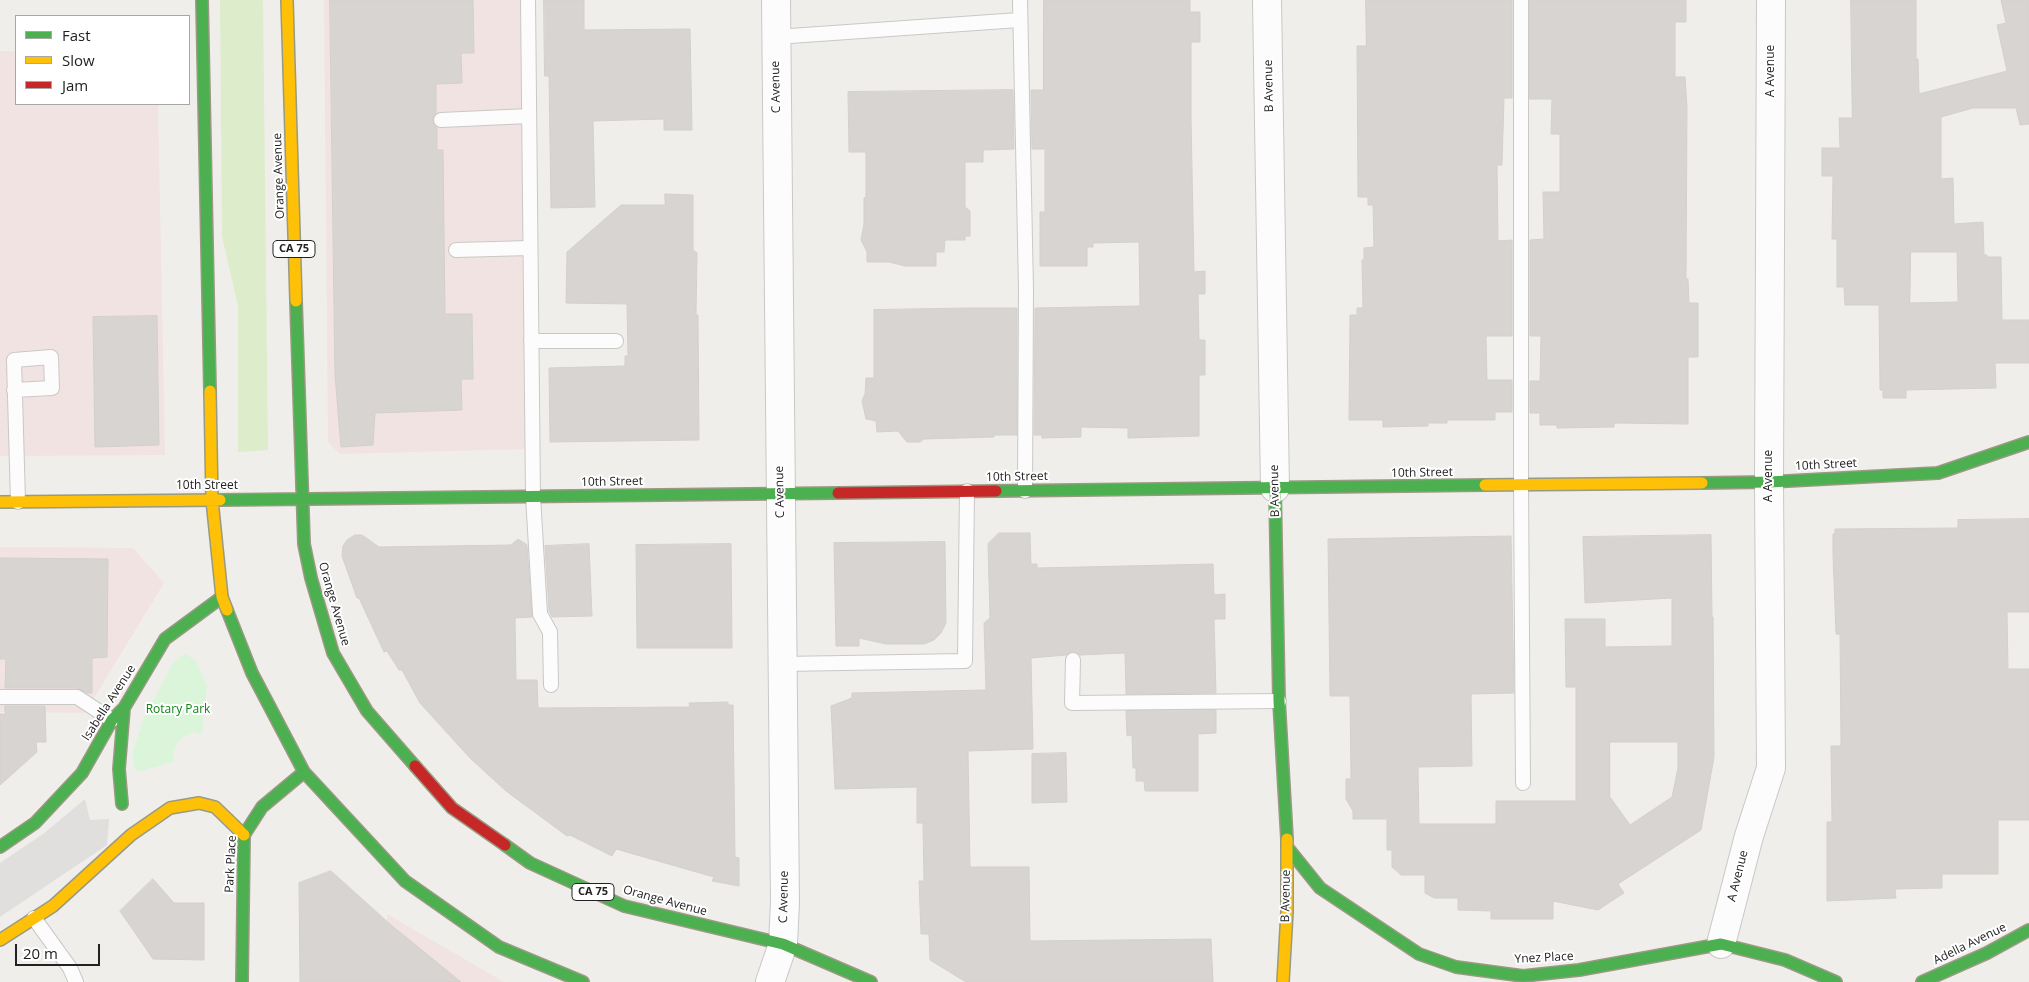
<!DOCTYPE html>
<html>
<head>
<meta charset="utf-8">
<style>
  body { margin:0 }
  #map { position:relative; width:2029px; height:982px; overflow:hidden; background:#f0eeeb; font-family:"Open Sans",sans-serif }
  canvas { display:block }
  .legend { position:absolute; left:15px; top:15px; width:175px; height:90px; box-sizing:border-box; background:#fff; border:1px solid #a7a7a7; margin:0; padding:6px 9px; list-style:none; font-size:15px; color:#222 }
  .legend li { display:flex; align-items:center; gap:10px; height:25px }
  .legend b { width:25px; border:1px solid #a7a7a7 }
  .scale { position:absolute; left:15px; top:944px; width:85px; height:22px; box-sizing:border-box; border:2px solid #222; border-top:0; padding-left:6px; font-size:15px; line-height:18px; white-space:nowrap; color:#222; -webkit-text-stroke:4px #fff; paint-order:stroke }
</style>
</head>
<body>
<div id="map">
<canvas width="2029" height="982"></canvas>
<ul class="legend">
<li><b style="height:6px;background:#4caf50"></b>Fast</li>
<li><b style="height:6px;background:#ffc107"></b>Slow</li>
<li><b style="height:6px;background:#c62828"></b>Jam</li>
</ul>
<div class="scale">20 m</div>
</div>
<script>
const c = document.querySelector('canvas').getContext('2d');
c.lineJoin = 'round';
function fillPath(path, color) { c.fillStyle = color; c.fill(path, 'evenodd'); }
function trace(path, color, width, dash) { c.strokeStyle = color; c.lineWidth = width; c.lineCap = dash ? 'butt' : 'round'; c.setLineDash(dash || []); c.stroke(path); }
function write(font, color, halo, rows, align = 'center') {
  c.font = font + ' "Open Sans",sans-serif'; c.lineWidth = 4; c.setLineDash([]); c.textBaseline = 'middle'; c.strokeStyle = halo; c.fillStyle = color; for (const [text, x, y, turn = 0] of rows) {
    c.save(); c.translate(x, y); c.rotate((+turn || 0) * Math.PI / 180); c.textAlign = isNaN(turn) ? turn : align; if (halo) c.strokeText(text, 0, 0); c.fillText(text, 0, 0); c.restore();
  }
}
fillPath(new Path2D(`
  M 324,0 L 522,0 L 527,449 L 340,454 L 328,442 Z
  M 0,51 L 16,51 L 16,104 L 158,104 L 165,455 L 0,456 Z
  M 0,547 L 133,548 L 164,583 L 85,713 L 0,712 Z
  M 387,914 L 504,982 L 388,982 Z`), '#f1e3e1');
fillPath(new Path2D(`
  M 220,0 L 263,0 L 268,450 L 238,452 L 238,306 L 222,236 Z`), '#ddeccb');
fillPath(new Path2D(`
  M 185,653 L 197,662 L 207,686 L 202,735 L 193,732 C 177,740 174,743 173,762 L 136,772 L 132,755 L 143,720 L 173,663 Z`), '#daf5da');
fillPath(new Path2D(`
  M 85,799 L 90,820 L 109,819 L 107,845 L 0,917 L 0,863 L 43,834 Z`), '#e0dfde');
const building = new Path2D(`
  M 330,0 L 473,0 L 474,53 L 461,53 L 462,83 L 436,84 L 436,113 L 432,120 L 437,128 L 437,150 L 443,150 L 445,314 L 472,314 L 473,379 L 461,379 L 462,410 L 375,413 L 373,445 L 341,447 L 335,375 Z
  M 544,0 L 584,0 L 584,30 L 690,29 L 692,130 L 664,130 L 664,119 L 593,121 L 595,207 L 551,208 L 549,76 L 545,76 Z
  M 1044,0 L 1190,0 L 1190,12 L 1200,12 L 1200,42 L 1191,42 L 1191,118 L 1194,272 L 1205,271 L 1205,294 L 1198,294 L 1199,340 L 1205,340 L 1205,375 L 1199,375 L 1199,436 L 1128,438 L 1128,428 L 1081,427 L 1081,437 L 1042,438 L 1042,435 L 1034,435 L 1035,308 L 1140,306 L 1139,242 L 1093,243 L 1093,247 L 1087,247 L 1087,266 L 1040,266 L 1040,212 L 1045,212 L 1045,149 L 1032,149 L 1031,90 L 1043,90 Z
  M 1366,0 L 1512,0 L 1512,98 L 1504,98 L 1502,165 L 1497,165 L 1498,241 L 1512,240 L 1512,336 L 1486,336 L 1487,380 L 1512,380 L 1512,412 L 1495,412 L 1495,420 L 1447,420 L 1447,423 L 1428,423 L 1428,426 L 1383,427 L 1383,420 L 1349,420 L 1350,315 L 1357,315 L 1357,308 L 1363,308 L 1362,260 L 1364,260 L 1364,248 L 1374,247 L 1373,205 L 1368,205 L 1368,197 L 1358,197 L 1357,46 L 1366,46 Z
  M 1530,0 L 1686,0 L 1686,22 L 1675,22 L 1675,77 L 1685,77 L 1687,107 L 1686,279 L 1688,279 L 1689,303 L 1698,303 L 1698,357 L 1688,357 L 1688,424 L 1614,423 L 1614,427 L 1557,428 L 1557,425 L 1540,425 L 1540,413 L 1530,413 L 1530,381 L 1540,381 L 1541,336 L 1530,336 L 1530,240 L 1544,239 L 1543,192 L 1560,192 L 1560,134 L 1551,134 L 1552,99 L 1530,99 Z
  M 1851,0 L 1916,0 L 1916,59 L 1918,59 L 1919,94 L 2007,71 L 1997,25 L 2006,23 L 2001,0 L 2029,0 L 2029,124 L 2020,125 L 2016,108 L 1973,108 L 1941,117 L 1941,179 L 1953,178 L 1954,224 L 1983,222 L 1984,255 L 1987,255 L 1987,257 L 2001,257 L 2002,320 L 2029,320 L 2029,363 L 1995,363 L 1996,388 L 1906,390 L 1906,398 L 1883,398 L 1883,390 L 1880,390 L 1879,305 L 1845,305 L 1844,287 L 1837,287 L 1837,239 L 1832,239 L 1833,176 L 1822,176 L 1822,148 L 1840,148 L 1839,118 L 1852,118 ZM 1911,252 L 1957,252 L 1958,302 L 1910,303 Z
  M 1013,90 L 1014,149 L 983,150 L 983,162 L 965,162 L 965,207 L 970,211 L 970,236 L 965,236 L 965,240 L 945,240 L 944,252 L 936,252 L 936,266 L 905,266 L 889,262 L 867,262 L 867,252 L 861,240 L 864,224 L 864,198 L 866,197 L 866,152 L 849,152 L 848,92 Z
  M 665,194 L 693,195 L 693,250 L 697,253 L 696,315 L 698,315 L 699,440 L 550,442 L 549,368 L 625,366 L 625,356 L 628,356 L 627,304 L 566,303 L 567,252 L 621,205 L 665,205 Z
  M 967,308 L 1017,308 L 1017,435 L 994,435 L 994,437 L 924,439 L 920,442 L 907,442 L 898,431 L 877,432 L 876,421 L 866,419 L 862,401 L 865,394 L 866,378 L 874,378 L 874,310 Z
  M 157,316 L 159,445 L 95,447 L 93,317 Z
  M 2029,519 L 2029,612 L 2007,612 L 2008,669 L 2029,669 L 2029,820 L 1998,820 L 1998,874 L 1942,874 L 1942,888 L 1895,889 L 1896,898 L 1827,901 L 1827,822 L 1832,822 L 1831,746 L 1841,746 L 1840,634 L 1836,634 L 1833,555 L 1833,534 L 1835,534 L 1835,529 L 1958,528 L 1958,520 Z
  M 999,533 L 1030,533 L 1031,564 L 1037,564 L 1037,568 L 1213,564 L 1214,595 L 1225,594 L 1225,619 L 1214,619 L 1216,693 L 1126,694 L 1125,653 L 1080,655 L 1073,651 L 1066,655 L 1031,658 L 1033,749 L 968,751 L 970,867 L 1029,867 L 1030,941 L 1211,939 L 1213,982 L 966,982 L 930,960 L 929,934 L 921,934 L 919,881 L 924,881 L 923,823 L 917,823 L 917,787 L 835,789 L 831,706 L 852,698 L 852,693 L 986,690 L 984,623 L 990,618 L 988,544 Z
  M 355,535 L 362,535 L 379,547 L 511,545 L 518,539 L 527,545 L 532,617 L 515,618 L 516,680 L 537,680 L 538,708 L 690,707 L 689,703 L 728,702 L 728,705 L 733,705 L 735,857 L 739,858 L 739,886 L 712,881 L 714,877 L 616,849 L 612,856 L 570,835 L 567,836 L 506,791 L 470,758 L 420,703 L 402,670 L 399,670 L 387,651 L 384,652 L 359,598 L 357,598 L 342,556 L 343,546 L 347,540 Z
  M 1711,535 L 1712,617 L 1713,617 L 1714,757 L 1701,830 L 1618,884 L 1624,893 L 1598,910 L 1553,901 L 1553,919 L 1491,919 L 1491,911 L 1458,910 L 1458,898 L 1434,898 L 1425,893 L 1425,875 L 1401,875 L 1392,867 L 1392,850 L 1387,850 L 1387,819 L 1353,819 L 1353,811 L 1346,799 L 1346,779 L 1351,779 L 1350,696 L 1330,696 L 1328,539 L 1511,536 L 1514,693 L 1471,694 L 1472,766 L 1418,767 L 1419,824 L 1496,824 L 1496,801 L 1576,801 L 1576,687 L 1566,687 L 1565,619 L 1605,619 L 1605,647 L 1672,646 L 1672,598 L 1585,603 L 1583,537 ZM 1610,742 L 1678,742 L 1678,768 L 1672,797 L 1630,825 L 1610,797 Z
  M 945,542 L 946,623 L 941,633 L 934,640 L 924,644 L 886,644 L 859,638 L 859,646 L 836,646 L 834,543 Z
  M 589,544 L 592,616 L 552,617 L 549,611 L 545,546 Z
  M 731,544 L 732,648 L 637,648 L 636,545 Z
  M 0,558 L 108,559 L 107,657 L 92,658 L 92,693 L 87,693 L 77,688 L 5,688 L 6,659 L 0,659 Z
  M 5,706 L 45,706 L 46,742 L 36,742 L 37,752 L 0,785 L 0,714 L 5,714 Z
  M 1216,710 L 1216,733 L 1198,734 L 1198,791 L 1145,791 L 1144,781 L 1136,781 L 1136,768 L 1133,768 L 1132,735 L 1127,736 L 1126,711 Z
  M 1066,753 L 1067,802 L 1032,803 L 1032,754 Z
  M 331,871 L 391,925 L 461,982 L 300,982 L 299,883 Z
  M 153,879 L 174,903 L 204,903 L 204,960 L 153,959 L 120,911 Z`);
fillPath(building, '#d7d4d2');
trace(building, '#d3d0cc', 1);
const lane = new Path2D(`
  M 528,0 L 533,496 L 540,614 L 550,632 L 551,685
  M 1020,0 L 1026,289 L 1025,491
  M 1521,0 L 1521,485 L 1523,783
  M 776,37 L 1019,20
  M 441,120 L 529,116
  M 456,250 L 530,248
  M 531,341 L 616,341
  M 14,390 L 52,388 L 51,357 L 14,360 L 18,502
  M 1073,660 L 1072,703 L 1279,701
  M 782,664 L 965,661 L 967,491
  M 0,697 L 77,697 L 112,720
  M 34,918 L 70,968 L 76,982`);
const street = new Path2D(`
  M 1267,0 L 1275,488
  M 1721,944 L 1749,836 L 1771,768 L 1769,482 L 1771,0
  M 770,982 L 783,944 L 785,902 L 776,0`);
const fast = new Path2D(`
  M 202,0 L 210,391
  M 296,301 L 304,544 L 311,578 L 333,653 L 367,711 L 415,766
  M 1702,483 L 1769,482 L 1938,473 L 2029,442
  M 1275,488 L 1279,701 L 1287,839
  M 996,491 L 1485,485
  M 220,500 L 838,493
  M 227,610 L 252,673 L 304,772 L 405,881 L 499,947 L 583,982
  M 122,804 L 119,769 L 124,708
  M 505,845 L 530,863 L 624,906 L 783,944 L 871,982
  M 0,847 L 35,823 L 82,773 L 112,720 L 124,708 L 165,639 L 222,597
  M 1287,847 L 1320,888 L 1419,954 L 1456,967 L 1523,976 L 1579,970 L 1721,944 L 1785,960 L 1836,982
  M 242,982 L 244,835 L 262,807 L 304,772
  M 1922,982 L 1987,953 L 2029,930`);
const slow = new Path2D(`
  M 287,0 L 296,301
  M 210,391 L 212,500 L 222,597 L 227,610
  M 1485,485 L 1702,483
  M 0,502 L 220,500
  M 0,940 L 53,906 L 131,835 L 170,808 L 199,803 L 215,807 L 244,835
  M 1283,982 L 1287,912 L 1287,839`);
const jam = new Path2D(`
  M 838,493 L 996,491
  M 415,766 L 452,808 L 505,845`);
trace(lane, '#c9c8c7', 16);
trace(street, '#c9c8c7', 30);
trace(fast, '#999a82', 14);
trace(slow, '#999a82', 14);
trace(jam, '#999a82', 14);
trace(lane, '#fdfcfc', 14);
trace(street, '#fdfcfc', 28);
trace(fast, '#4caf50', 11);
trace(slow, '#ffc107', 11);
trace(jam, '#c62828', 11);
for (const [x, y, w] of [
  [294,249,42],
  [593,892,42]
]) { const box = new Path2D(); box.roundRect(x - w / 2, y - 8.5, w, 17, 4); c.fillStyle = '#fff'; c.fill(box); trace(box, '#222', 1); }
write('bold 11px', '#222', null, [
  ["CA 75",294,249],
  ["CA 75",593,892]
]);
write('12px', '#222', '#fff', [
  ["A Avenue",1771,71,-90],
  ["B Avenue",1269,86,-91],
  ["C Avenue",776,87,-91],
  ["Orange Avenue",279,176,-92],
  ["10th Street",1826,465,-3],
  ["10th Street",1422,473,-1],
  ["A Avenue",1769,476,-90],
  ["10th Street",1017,477,-1],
  ["10th Street",612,482,-1],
  ["10th Street",207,486],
  ["B Avenue",1275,491,-91],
  ["C Avenue",780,492,-91],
  ["Orange Avenue",334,604,74],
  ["Isabella Avenue",109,703,-57],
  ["Park Place",231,864,-87],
  ["A Avenue",1738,876,-76],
  ["B Avenue",1286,896,-89],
  ["C Avenue",784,897,-89],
  ["Orange Avenue",665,901,15],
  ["Adella Avenue",1970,944,-26],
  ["Ynez Place",1544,958,-3]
]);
write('12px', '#0c8416', '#fff', [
  ["Rotary Park",178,710]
]);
</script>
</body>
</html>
